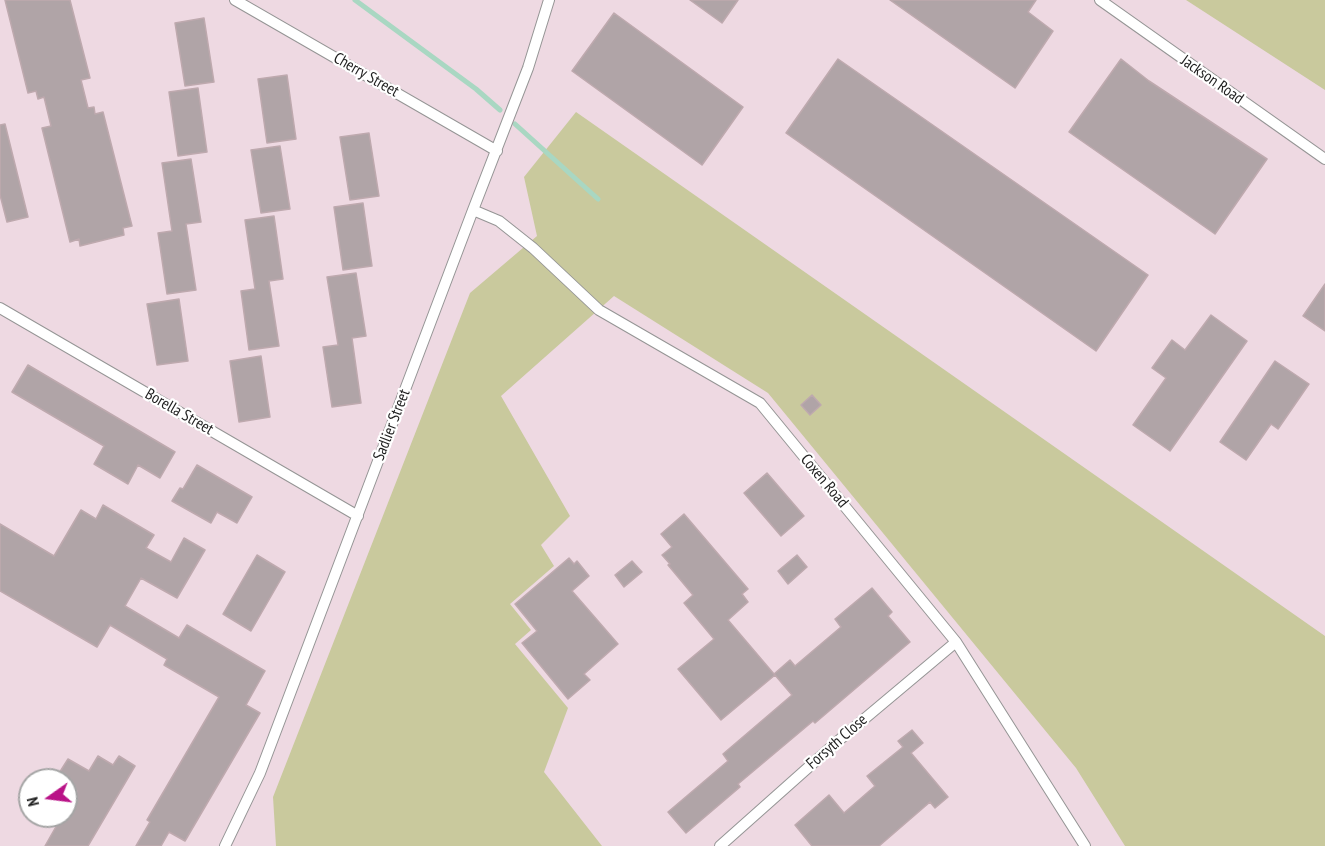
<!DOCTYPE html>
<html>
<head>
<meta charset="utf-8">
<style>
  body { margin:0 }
  #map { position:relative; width:1325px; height:846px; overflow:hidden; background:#eee5e5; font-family:"PT Sans Narrow",sans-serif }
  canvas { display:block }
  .north { position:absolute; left:18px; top:768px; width:60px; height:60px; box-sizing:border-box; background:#fff; border:2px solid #a5a5a5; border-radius:50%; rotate:256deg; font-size:16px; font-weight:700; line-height:24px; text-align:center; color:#1e1e1e }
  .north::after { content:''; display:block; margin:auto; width:21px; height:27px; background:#b91387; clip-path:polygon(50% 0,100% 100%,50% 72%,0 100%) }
</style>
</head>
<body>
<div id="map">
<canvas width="1325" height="846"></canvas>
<div class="north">N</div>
</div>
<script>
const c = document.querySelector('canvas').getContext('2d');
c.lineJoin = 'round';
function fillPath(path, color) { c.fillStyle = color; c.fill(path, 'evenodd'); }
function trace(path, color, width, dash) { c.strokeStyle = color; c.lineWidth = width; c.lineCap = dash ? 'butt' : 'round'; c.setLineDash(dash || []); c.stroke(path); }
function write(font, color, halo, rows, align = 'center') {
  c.font = font + ' "PT Sans Narrow",sans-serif'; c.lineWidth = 4.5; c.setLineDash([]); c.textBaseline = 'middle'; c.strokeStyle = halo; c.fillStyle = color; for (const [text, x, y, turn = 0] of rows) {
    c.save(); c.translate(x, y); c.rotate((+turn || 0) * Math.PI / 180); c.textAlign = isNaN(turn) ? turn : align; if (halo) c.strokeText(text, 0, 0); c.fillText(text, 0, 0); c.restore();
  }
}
fillPath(new Path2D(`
  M 0,0 L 1325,0 L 1325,846 L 0,846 ZM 30,780 L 66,780 L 66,816 L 30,816 Z`), '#eed9e2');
fillPath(new Path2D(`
  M 1186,0 L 1325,0 L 1325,90 Z
  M 576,112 L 1325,636 L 1325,846 L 1125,846 L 1076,768 L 768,393 L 614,296 L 501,396 L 570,516 L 541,545 L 554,566 L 510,604 L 531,630 L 515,644 L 568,708 L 544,772 L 602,846 L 276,846 L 273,797 L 470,293 L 537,236 L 524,177 Z`), '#c9c99d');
trace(new Path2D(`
  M 355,0 L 476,89 L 500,110
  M 515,124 L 598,199`), '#a9d7c2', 5);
const building = new Path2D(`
  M 5,0 L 70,0 L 90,78 L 81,80 L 88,108 L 94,107 L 95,114 L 103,112 L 132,226 L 123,228 L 124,235 L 80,246 L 79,239 L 70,242 L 42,128 L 51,126 L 44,97 L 38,99 L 36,91 L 28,93 Z
  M 690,0 L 738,0 L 722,23 Z
  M 890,0 L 1036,0 L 1028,12 L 1053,31 L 1015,88 Z
  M 614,13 L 743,107 L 702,165 L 572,71 Z
  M 204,18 L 214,82 L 185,86 L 175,23 Z
  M 838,59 L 1148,275 L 1096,351 L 786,133 Z
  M 1121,59 L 1149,81 L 1267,159 L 1215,234 L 1069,132 Z
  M 287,75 L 296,139 L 267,143 L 258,79 Z
  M 198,88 L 207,152 L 178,156 L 169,92 Z
  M 5,124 L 28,217 L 7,222 L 0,195 L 0,125 Z
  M 369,133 L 379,196 L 350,200 L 340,137 Z
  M 280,146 L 290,209 L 261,213 L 251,150 Z
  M 191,159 L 201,222 L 186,224 L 196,290 L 167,294 L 158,233 L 172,231 L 162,163 Z
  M 363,203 L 372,266 L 343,270 L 334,207 Z
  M 274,216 L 283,279 L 269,281 L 279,346 L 249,350 L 241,291 L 255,289 L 245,220 Z
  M 356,273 L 366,336 L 352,338 L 361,403 L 332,407 L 323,347 L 338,345 L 327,277 Z
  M 1325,284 L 1325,331 L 1303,316 Z
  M 179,299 L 188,361 L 157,365 L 147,304 Z
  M 1211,315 L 1247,341 L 1170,451 L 1133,425 L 1166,378 L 1152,368 L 1172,340 L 1185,350 Z
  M 261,356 L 270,417 L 239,422 L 230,361 Z
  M 1275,361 L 1309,384 L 1278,429 L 1271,424 L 1246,460 L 1220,442 Z
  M 28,365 L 175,452 L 160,478 L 138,465 L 128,484 L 94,464 L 104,446 L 12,392 Z
  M 812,395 L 821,405 L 810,415 L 801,405 Z
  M 197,465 L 252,497 L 237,523 L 217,512 L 211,523 L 172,501 L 180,488 L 183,489 Z
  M 767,473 L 804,516 L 781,536 L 744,493 Z
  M 103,505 L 154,535 L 146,548 L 171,562 L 184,538 L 205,550 L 177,598 L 141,578 L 125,606 L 179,638 L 187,625 L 265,671 L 246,705 L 260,713 L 185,841 L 169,832 L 161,846 L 136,846 L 150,822 L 147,820 L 219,697 L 164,665 L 167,659 L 110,625 L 97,647 L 0,591 L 0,524 L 54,556 L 81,510 L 96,519 Z
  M 684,514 L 748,589 L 742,594 L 748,602 L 728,620 L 774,674 L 790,660 L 795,666 L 841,627 L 835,619 L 872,588 L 892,612 L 888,616 L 910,642 L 815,723 L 813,721 L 738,784 L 740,787 L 686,833 L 668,812 L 728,761 L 723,754 L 792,695 L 775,675 L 721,720 L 678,669 L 714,639 L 684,603 L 693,595 L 668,565 L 670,564 L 662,555 L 672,547 L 661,534 Z
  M 257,555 L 285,572 L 251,631 L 223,614 Z
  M 797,555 L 807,567 L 788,584 L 778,571 Z
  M 569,558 L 574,564 L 577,561 L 589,576 L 572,591 L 618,644 L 584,674 L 590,680 L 568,699 L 522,643 L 537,631 L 515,604 Z
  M 632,561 L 642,572 L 624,587 L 615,575 Z
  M 912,730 L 923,743 L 911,753 L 948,797 L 935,808 L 930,802 L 879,846 L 812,846 L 795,825 L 829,795 L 844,813 L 875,786 L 867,776 L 903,747 L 898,741 Z
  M 98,756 L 113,765 L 119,756 L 135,766 L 88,846 L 45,846 L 62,816 L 66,816 L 66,810 L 77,791 L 66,784 L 66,780 L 59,780 L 56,778 L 68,759 L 89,771 Z`);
fillPath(building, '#b0a4a7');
trace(building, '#bea9ae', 1.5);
const service = new Path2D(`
  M 235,0 L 497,151
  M 1100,0 L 1325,159
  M 473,210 L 499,221 L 533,248 L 599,310 L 760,403 L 956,642 L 1085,846
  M 0,308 L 358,516
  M 225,846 L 260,773 L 473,210 L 528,68 L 549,0
  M 720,846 L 838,741 L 956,642`);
trace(service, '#959595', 12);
trace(service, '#fff', 10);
write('16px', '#1e1e1e', '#fff', [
  ["Cherry Street",366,75,30],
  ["Jackson Road",1212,80,35],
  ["Borella Street",179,412,30],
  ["Sadlier Street",392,425,-69],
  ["Coxen Road",824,481,50],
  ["Forsyth Close",837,742,-41]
]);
</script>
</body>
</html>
